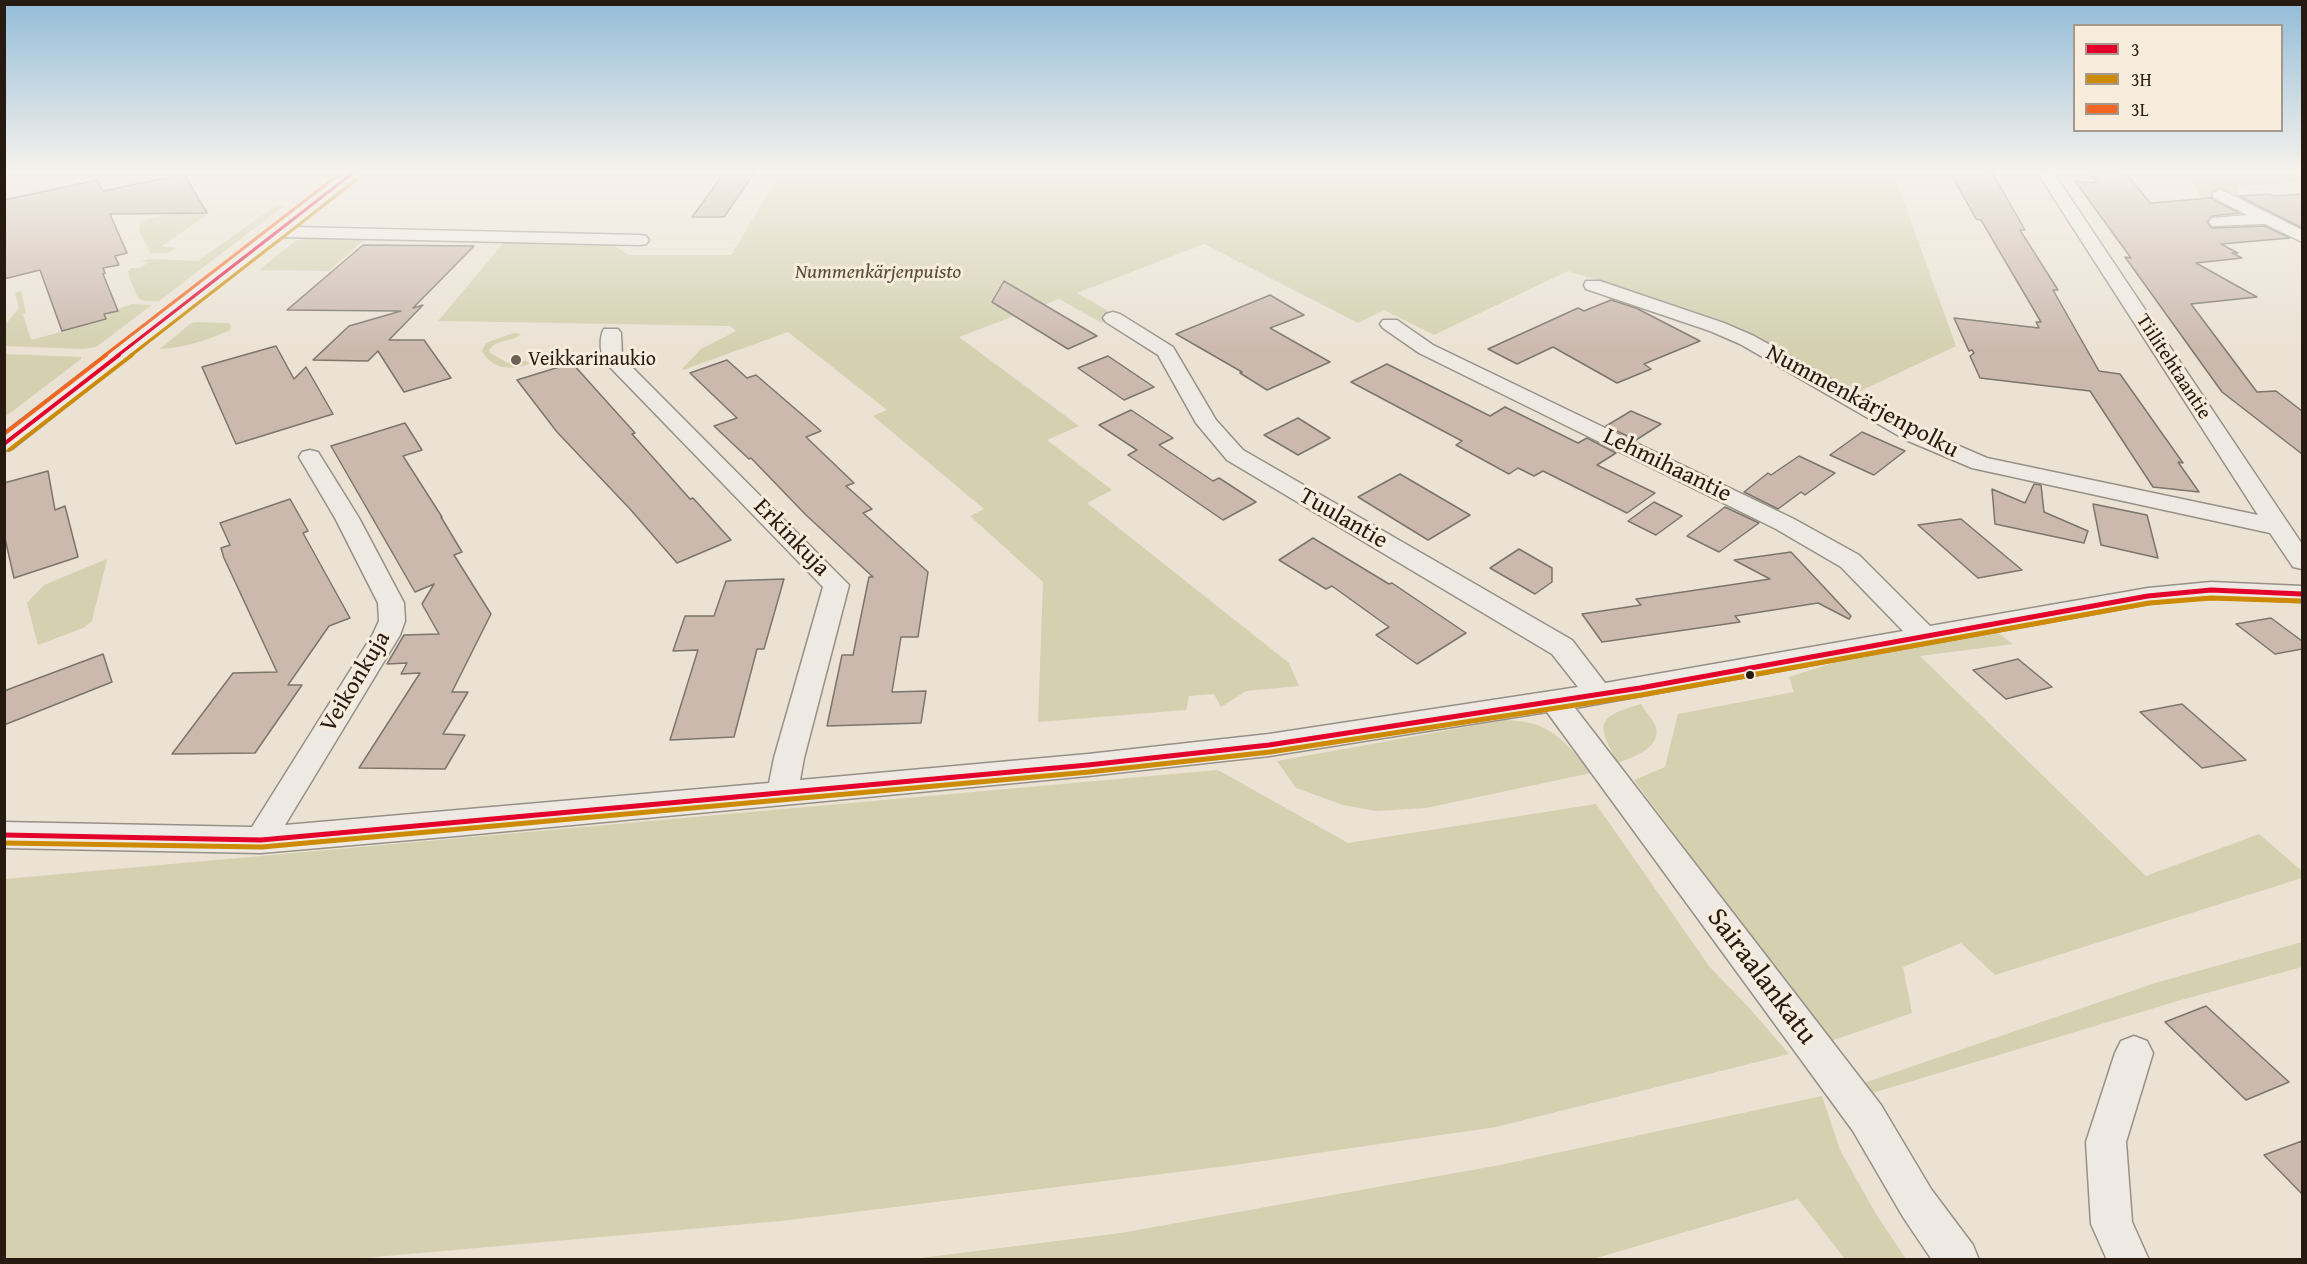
<!DOCTYPE html>
<html>
<head>
<meta charset="utf-8">
<style>
  body { margin:0 }
  #map { position:relative; width:2307px; height:1264px; overflow:hidden; background:#ebe2d4; font-family:"Gentium Book Plus",serif }
  canvas { display:block }
  .frame { position:absolute; inset:0; border:6px solid #271a10; pointer-events:none }
  .legend { position:absolute; left:2073px; top:24px; width:210px; height:108px; box-sizing:border-box; background:#f8eddd; border:2px solid #a4998b; margin:0; padding:8px 10px; list-style:none; font-size:18px; color:#271a10 }
  .legend li { display:flex; align-items:center; gap:12px; height:30px }
  .legend b { width:30px; border:2px solid #a4998b }
</style>
</head>
<body>
<div id="map">
<canvas width="2307" height="1264"></canvas>
<div class="frame"></div>
<ul class="legend">
<li><b style="height:8px;background:#e4002b"></b>3</li>
<li><b style="height:8px;background:#cd8a03"></b>3H</li>
<li><b style="height:8px;background:#f26522"></b>3L</li>
</ul>
</div>
<script>
const c = document.querySelector('canvas').getContext('2d');
c.lineJoin = 'round';
function fillPath(path, color) { c.fillStyle = color; c.fill(path, 'evenodd'); }
function trace(path, color, width, dash) { c.strokeStyle = color; c.lineWidth = width; c.lineCap = dash ? 'butt' : 'round'; c.setLineDash(dash || []); c.stroke(path); }
function write(font, color, halo, rows, align = 'center') {
  c.font = font + ' "Gentium Book Plus",serif'; c.lineWidth = 6; c.setLineDash([]); c.textBaseline = 'middle'; c.strokeStyle = halo; c.fillStyle = color; for (const [text, x, y, turn = 0] of rows) {
    c.save(); c.translate(x, y); c.rotate((+turn || 0) * Math.PI / 180); c.textAlign = isNaN(turn) ? turn : align; if (halo) c.strokeText(text, 0, 0); c.fillText(text, 0, 0); c.restore();
  }
}
fillPath(new Path2D(`
  M 782,172 L 1812,172 L 1896,180 L 1956,346 L 1856,393 L 1721,320 L 1568,271 L 1434,335 L 1384,310 L 1358,323 L 1204,244 L 1077,293 L 1117,316 L 1102,323 L 1059,299 L 959,337 L 1079,426 L 1047,440 L 1112,490 L 1087,503 L 1289,663 L 1299,686 L 1246,691 L 1221,707 L 1214,694 L 1189,696 L 1186,710 L 1038,722 L 1043,582 L 970,516 L 984,509 L 873,416 L 887,410 L 788,332 L 683,370 L 682,369 L 701,349 L 736,331 L 730,326 L 438,321 L 505,241 L 610,243 L 629,255 L 731,255 Z
  M 2187,172 L 2302,172 L 2302,182 L 2237,187 L 2240,199 L 2203,201 Z
  M 275,206 L 284,206 L 159,301 L 144,301 L 138,298 L 129,277 L 128,271 L 131,268 L 140,268 L 149,262 L 141,261 L 149,259 L 198,261 Z
  M 196,208 L 210,208 L 204,213 L 209,213 L 162,246 L 176,248 L 167,253 L 150,253 L 139,230 L 140,221 Z
  M 308,238 L 365,239 L 329,271 L 259,270 L 295,241 Z
  M 21,291 L 26,313 L 23,314 L 31,340 L 106,320 L 104,314 L 132,304 L 152,305 L 96,347 L 83,349 L 5,346 L 5,325 L 19,308 L 15,293 Z
  M 196,322 L 229,323 L 231,327 L 229,331 C 206,340 184,348 160,349 L 191,323 Z
  M 513,333 L 521,334 C 512,343 498,338 489,350 L 490,353 L 508,363 L 525,361 L 531,363 C 512,371 492,370 482,351 L 486,343 Z
  M 5,354 L 81,357 L 81,359 L 5,417 Z
  M 107,559 L 92,621 L 83,628 L 38,645 L 27,603 L 44,585 Z
  M 1997,632 L 2013,644 L 1920,656 L 2146,876 L 2259,834 L 2302,871 L 2302,878 L 1995,975 L 1961,943 L 1903,967 L 1912,1013 L 1825,1043 L 1764,954 L 1634,780 L 1665,767 L 1678,714 L 1794,692 L 1789,677 L 1842,660 Z
  M 1641,704 C 1645,711 1652,718 1655,725 C 1664,747 1633,757 1618,763 C 1596,723 1596,717 1641,704 Z
  M 1505,720 C 1549,721 1565,740 1591,773 L 1426,808 L 1376,811 L 1343,805 L 1296,788 L 1277,761 Z
  M 1218,770 L 1348,843 L 1596,804 L 1709,966 L 1752,1011 L 1789,1054 L 1496,1127 L 1235,1165 L 781,1221 L 353,1259 L 5,1259 L 5,879 Z
  M 2302,942 L 2302,967 L 2181,1000 L 1869,1094 L 1861,1084 L 2155,983 Z
  M 1822,1096 L 1840,1150 L 1876,1214 L 1906,1259 L 1845,1259 L 1798,1199 L 1593,1259 L 912,1259 L 1121,1233 L 1500,1165 Z`), '#d4d0b0');
const building = new Path2D(`
  M 725,172 L 755,172 L 724,217 L 692,217 Z
  M 1950,172 L 1992,172 L 2025,230 L 2020,230 L 2058,290 L 2053,290 L 2099,371 L 2120,374 L 2183,463 L 2178,462 L 2199,492 L 2153,487 L 2090,391 L 1980,378 L 1970,356 L 1974,353 L 1972,350 L 1969,351 L 1954,318 L 2039,328 L 2036,322 L 2041,322 L 1981,220 L 1976,219 Z
  M 2089,172 L 2126,173 L 2150,203 L 2211,198 L 2239,213 L 2212,216 L 2207,222 L 2212,228 L 2265,226 L 2290,238 L 2221,244 L 2238,253 L 2232,253 L 2242,258 L 2196,263 L 2257,297 L 2191,304 L 2257,392 L 2276,391 L 2302,411 L 2302,454 L 2222,392 L 2125,257 L 2131,258 L 2075,181 L 2097,183 Z
  M 184,174 L 207,213 L 110,214 L 127,253 L 115,256 L 119,265 L 103,268 L 105,273 L 103,274 L 118,311 L 104,314 L 106,319 L 62,331 L 40,270 L 4,279 L 4,200 L 97,180 L 103,191 Z
  M 2269,194 L 2274,196 L 2302,194 L 2302,228 L 2239,196 Z
  M 363,245 L 474,246 L 413,308 L 423,305 L 389,340 L 424,340 L 451,378 L 404,392 L 378,351 L 368,361 L 313,360 L 349,326 L 401,311 L 287,310 Z
  M 1004,281 L 1097,336 L 1068,349 L 992,302 Z
  M 1270,295 L 1304,315 L 1270,328 L 1330,362 L 1267,390 L 1240,373 L 1242,372 L 1176,334 Z
  M 1611,300 L 1636,308 L 1700,341 L 1644,364 L 1651,369 L 1617,383 L 1553,347 L 1517,364 L 1488,349 L 1578,308 L 1584,311 Z
  M 276,346 L 294,379 L 306,367 L 333,414 L 236,444 L 202,367 Z
  M 1108,356 L 1154,387 L 1124,400 L 1078,368 Z
  M 727,360 L 747,378 L 756,375 L 821,431 L 806,437 L 854,483 L 846,486 L 872,509 L 863,513 L 928,572 L 918,637 L 901,637 L 892,692 L 926,691 L 921,723 L 827,726 L 842,655 L 853,655 L 869,577 L 873,577 L 806,515 L 751,458 L 749,459 L 714,426 L 737,418 L 690,373 Z
  M 572,363 L 635,433 L 632,434 L 690,499 L 693,498 L 731,540 L 677,563 L 630,509 L 557,432 L 517,380 Z
  M 1387,364 L 1490,416 L 1505,407 L 1578,443 L 1587,438 L 1616,453 L 1597,465 L 1655,493 L 1627,513 L 1543,471 L 1534,476 L 1518,468 L 1509,474 L 1456,445 L 1462,441 L 1351,382 Z
  M 1131,410 L 1173,438 L 1159,445 L 1213,481 L 1219,478 L 1256,502 L 1223,520 L 1128,455 L 1137,450 L 1099,425 Z
  M 1631,411 L 1661,424 L 1636,440 L 1606,426 Z
  M 1298,418 L 1330,438 L 1298,455 L 1264,435 Z
  M 405,423 L 422,450 L 403,456 L 442,517 L 441,517 L 462,552 L 454,555 L 491,614 L 452,692 L 468,692 L 443,734 L 465,735 L 445,769 L 359,768 L 420,673 L 401,674 L 407,663 L 387,664 L 404,635 L 439,634 L 422,604 L 434,584 L 415,592 L 331,446 Z
  M 1862,432 L 1905,451 L 1874,475 L 1830,455 Z
  M 1799,456 L 1835,473 L 1805,495 L 1801,492 L 1778,509 L 1744,492 L 1768,473 L 1771,475 Z
  M 48,471 L 55,510 L 65,506 L 78,557 L 14,578 L 4,534 L 4,483 Z
  M 1400,474 L 1470,515 L 1428,540 L 1358,497 Z
  M 2034,484 L 2041,485 L 2044,512 L 2088,531 L 2084,543 L 1995,524 L 1992,489 L 2025,503 Z
  M 290,499 L 308,531 L 303,533 L 350,618 L 329,626 L 288,685 L 302,685 L 255,753 L 172,754 L 233,673 L 277,672 L 224,558 L 221,548 L 230,545 L 220,523 Z
  M 1654,502 L 1682,516 L 1656,535 L 1628,521 Z
  M 2093,504 L 2147,515 L 2158,558 L 2101,545 Z
  M 1725,507 L 1759,523 L 1719,552 L 1687,536 Z
  M 1961,519 L 2022,570 L 1978,578 L 1918,525 Z
  M 1313,538 L 1389,584 L 1392,583 L 1466,633 L 1417,664 L 1376,635 L 1389,627 L 1332,586 L 1326,589 L 1279,560 Z
  M 1519,549 L 1552,568 L 1552,582 L 1535,594 L 1490,568 Z
  M 1791,552 L 1851,616 L 1849,619 L 1818,603 L 1735,616 L 1740,622 L 1602,642 L 1582,614 L 1641,605 L 1636,599 L 1770,579 L 1734,560 Z
  M 784,579 L 764,649 L 757,649 L 734,737 L 670,740 L 698,650 L 673,651 L 685,616 L 714,616 L 726,581 Z
  M 2271,618 L 2302,641 L 2302,649 L 2275,654 L 2236,624 Z
  M 103,654 L 112,682 L 4,725 L 4,691 Z
  M 2018,659 L 2052,687 L 2006,699 L 1973,670 Z
  M 2182,704 L 2246,760 L 2202,768 L 2140,712 Z
  M 2206,1006 L 2289,1082 L 2246,1100 L 2165,1022 Z
  M 2302,1141 L 2302,1194 L 2264,1155 Z`);
fillPath(building, '#cbb9ae');
trace(building, '#7b756c', 1.5);
const street = new Path2D(`
  M 344,172 L 362,172 L 294,227 L 640,235 L 646,236 L 649,240 L 646,244 L 640,245 L 281,237 L 12,449 L 4,451 L 4,433 Z
  M 2037,172 L 2053,172 L 2302,544 L 2302,569 L 2293,567 L 2270,533 L 1972,468 L 1906,440 L 1740,344 L 1710,331 L 1586,289 L 1584,285 L 1586,281 L 1600,281 L 1724,323 L 1754,336 L 1922,430 L 1987,458 L 2258,515 Z
  M 2220,189 L 2302,230 L 2302,242 L 2265,224 L 2212,226 L 2209,222 L 2212,218 L 2247,215 L 2214,198 L 2212,194 Z
  M 1113,312 L 1120,314 L 1173,347 L 1216,420 L 1243,450 L 1572,640 L 1605,683 L 1903,631 L 1841,567 L 1776,529 L 1419,353 L 1383,328 L 1380,324 L 1383,320 L 1397,320 L 1433,345 L 1794,519 L 1859,555 L 1930,626 L 2148,588 L 2211,582 L 2302,586 L 2302,602 L 2211,598 L 2148,604 L 1575,708 L 1881,1105 L 1931,1189 L 1973,1245 L 1979,1260 L 1932,1260 L 1903,1217 L 1853,1131 L 1547,712 L 1269,756 L 1088,776 L 456,836 L 261,853 L 4,848 L 4,822 L 252,827 L 373,634 L 379,621 L 378,603 L 335,518 L 299,457 L 302,452 L 310,450 L 318,452 L 359,518 L 404,603 L 405,621 L 400,635 L 285,825 L 769,783 L 774,758 L 823,587 L 605,362 C 600,355 599,336 604,329 L 618,329 L 621,333 L 622,357 L 849,585 L 804,758 L 800,780 L 1088,754 L 1269,734 L 1578,687 L 1552,654 L 1227,460 L 1196,423 L 1158,355 L 1106,322 L 1103,318 L 1106,314 Z
  M 2134,1036 L 2147,1041 L 2153,1053 L 2126,1142 L 2132,1222 L 2149,1260 L 2107,1260 L 2091,1224 L 2086,1142 L 2115,1053 L 2121,1041 Z`);
trace(street, '#969087', 3);
fillPath(street, '#eeeae3');
trace(new Path2D(`
  M 117,356 L 354,172`), '#e4002b', 3);
trace(new Path2D(`
  M 4,444 L 119,355`), '#e4002b', 4);
trace(new Path2D(`
  M 4,835 L 261,840 L 1088,765 L 1269,745 L 1640,688 L 2148,596 L 2211,590 L 2302,594`), '#e4002b', 5);
trace(new Path2D(`
  M 130,356 L 359,178`), '#cd8a03', 3);
trace(new Path2D(`
  M 9,450 L 132,355`), '#cd8a03', 4);
trace(new Path2D(`
  M 4,843 L 262,847 L 1089,772 L 1270,752 L 1641,695 L 2149,603 L 2211,598 L 2302,601`), '#cd8a03', 5);
trace(new Path2D(`
  M 104,356 L 342,172`), '#f26522', 3);
trace(new Path2D(`
  M 4,434 L 106,355`), '#f26522', 4);
const sky = c.createLinearGradient(0, 0, 0, 349);
sky.addColorStop(0, '#93bcd8');
sky.addColorStop(0.49, '#f6f2ec');
sky.addColorStop(1, '#f6f2ec00');
c.fillStyle = sky;
c.fillRect(0, 0, 2307, 349);
for (const [x, y, r, color] of [
  [516,360,6,"#6c6055"],
  [1750,675,5,"#271a10"]
]) { const dot = new Path2D(); dot.arc(x, y, r, 0, 2 * Math.PI); c.fillStyle = color; c.fill(dot); trace(dot, '#f8eddd', 2); }
write('italic 20px', '#564c37', '#f8eddd', [
  ["Nummenkärjenpuisto",878,273]
]);
write('20px', '#271a10', '#f8eddd', [
  ["Veikkarinaukio",528,360]
], 'left');
write('20px', '#271a10', '#f8eddd', [
  ["Tiilitehtaantie",2173,367,57]
]);
write('24px', '#271a10', '#f8eddd', [
  ["Nummenkärjenpolku",1862,402,28],
  ["Lehmihaantie",1667,466,26],
  ["Tuulantie",1343,519,30],
  ["Erkinkuja",791,538,46],
  ["Veikonkuja",356,682,-59]
]);
write('28px', '#271a10', '#f8eddd', [
  ["Sairaalankatu",1761,977,53]
]);
</script>
</body>
</html>
